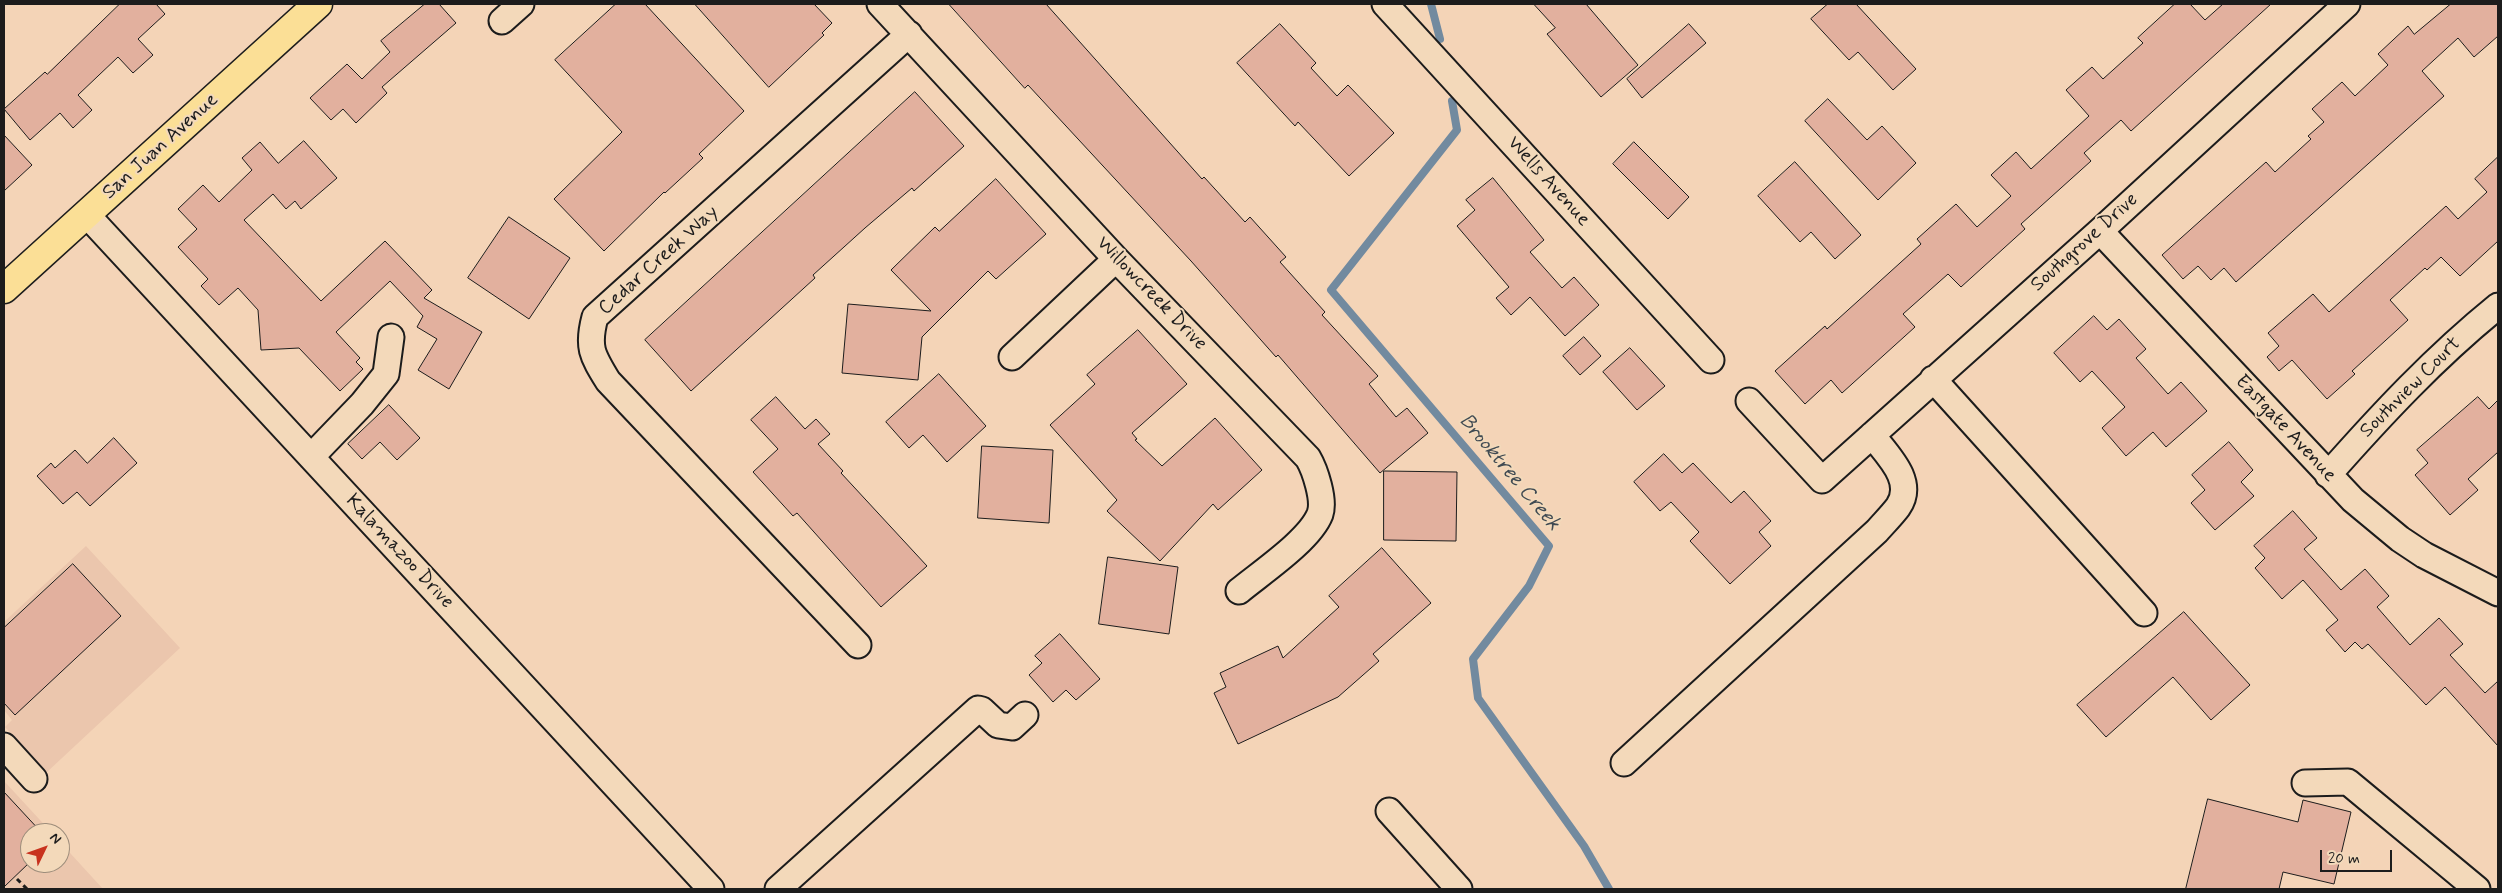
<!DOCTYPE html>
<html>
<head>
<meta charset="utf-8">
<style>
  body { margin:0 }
  #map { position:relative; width:2502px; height:893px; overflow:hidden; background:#f4d4b7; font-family:Mynerve,sans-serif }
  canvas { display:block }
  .frame { position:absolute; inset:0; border:5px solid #1c1c1c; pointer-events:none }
  .north { position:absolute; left:20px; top:823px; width:50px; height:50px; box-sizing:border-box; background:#f3d9ba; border:1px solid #9d8d7b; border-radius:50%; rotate:48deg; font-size:14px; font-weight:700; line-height:20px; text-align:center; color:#1c1c1c }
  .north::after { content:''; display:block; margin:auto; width:18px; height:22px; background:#c8321e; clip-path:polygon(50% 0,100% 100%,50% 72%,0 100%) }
  .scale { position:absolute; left:2320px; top:850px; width:72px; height:22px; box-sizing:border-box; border:2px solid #1c1c1c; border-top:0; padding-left:6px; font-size:15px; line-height:18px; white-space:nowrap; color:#1c1c1c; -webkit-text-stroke:4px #f3d9ba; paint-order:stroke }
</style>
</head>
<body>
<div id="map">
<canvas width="2502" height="893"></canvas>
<div class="frame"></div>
<div class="north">N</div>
<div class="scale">20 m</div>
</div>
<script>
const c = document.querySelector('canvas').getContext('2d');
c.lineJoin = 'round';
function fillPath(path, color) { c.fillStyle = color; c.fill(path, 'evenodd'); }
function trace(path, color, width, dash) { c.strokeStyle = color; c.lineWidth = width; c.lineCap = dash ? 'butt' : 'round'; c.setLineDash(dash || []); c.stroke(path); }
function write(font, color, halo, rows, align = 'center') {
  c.font = font + ' Mynerve,sans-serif'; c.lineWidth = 4; c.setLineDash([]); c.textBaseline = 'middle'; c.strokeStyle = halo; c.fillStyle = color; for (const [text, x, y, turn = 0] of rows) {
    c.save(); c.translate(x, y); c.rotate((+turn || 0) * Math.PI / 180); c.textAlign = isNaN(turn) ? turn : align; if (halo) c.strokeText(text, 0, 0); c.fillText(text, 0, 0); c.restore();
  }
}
fillPath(new Path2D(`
  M 86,546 L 180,648 L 47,772 L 5,727 L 12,720 L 4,710 L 4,622 Z
  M 4,781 L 52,833 L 30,833 L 30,863 L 60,863 L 60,842 L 103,889 L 4,889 Z`), '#ebc6ad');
trace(new Path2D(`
  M 1431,4 L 1440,39
  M 1452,101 L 1457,130 L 1331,290 L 1549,546 L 1529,586 L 1473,659 L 1478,698 L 1584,846 L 1609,889`), '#728a9f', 8);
const building = new Path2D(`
  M 120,4 L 156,4 L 165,14 L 138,39 L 153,55 L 133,73 L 118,57 L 78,95 L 92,110 L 73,128 L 60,113 L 30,140 L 4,109 L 45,72 L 47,74 Z
  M 425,4 L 439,4 L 456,23 L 382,87 L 387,93 L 356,123 L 343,109 L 331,120 L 310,98 L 347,64 L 362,79 L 390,52 L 381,41 Z
  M 616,4 L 645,4 L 744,111 L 699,154 L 703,158 L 665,193 L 664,192 L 604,251 L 554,199 L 622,132 L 555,60 Z
  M 695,4 L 814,4 L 832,23 L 822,33 L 824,35 L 769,87 Z
  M 949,4 L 1046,4 L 1202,179 L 1204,177 L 1245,222 L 1250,217 L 1286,257 L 1280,262 L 1325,312 L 1322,315 L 1378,376 L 1369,384 L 1396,417 L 1407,408 L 1428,433 L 1380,473 L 1278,355 L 1276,357 L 1191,261 L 1028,85 L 1025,88 Z
  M 1534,4 L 1586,4 L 1638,65 L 1601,97 L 1547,34 L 1555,28 Z
  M 1828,4 L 1856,4 L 1916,69 L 1893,90 L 1858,52 L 1849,60 L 1811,19 Z
  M 2175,4 L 2190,4 L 2205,20 L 2223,4 L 2271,4 L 2131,131 L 2121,120 L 2084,153 L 2091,161 L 2021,224 L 2025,229 L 1961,287 L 1948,274 L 1903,314 L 1915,327 L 1842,393 L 1831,380 L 1805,404 L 1775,371 L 1825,326 L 1827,329 L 1921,244 L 1917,239 L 1956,204 L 1977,227 L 2011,196 L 1991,175 L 2016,152 L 2031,169 L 2089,116 L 2066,90 L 2092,67 L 2103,79 L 2143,43 L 2138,38 Z
  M 2451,4 L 2498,4 L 2498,36 L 2474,57 L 2458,38 L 2422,71 L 2444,96 L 2236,282 L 2224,268 L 2211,280 L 2198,266 L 2183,279 L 2162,255 L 2266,162 L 2275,172 L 2311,139 L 2308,136 L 2324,122 L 2312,109 L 2342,82 L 2355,96 L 2388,65 L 2378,54 L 2408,26 L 2414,34 Z
  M 1280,24 L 1316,63 L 1311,68 L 1337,96 L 1348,85 L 1394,133 L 1349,176 L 1298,122 L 1295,126 L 1237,63 Z
  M 1689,24 L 1706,43 L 1642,98 L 1627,79 Z
  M 915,92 L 964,146 L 914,191 L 912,188 L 865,228 L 813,275 L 815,278 L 691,391 L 645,340 Z
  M 1828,99 L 1867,140 L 1882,126 L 1916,163 L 1878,200 L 1805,121 Z
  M 4,135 L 32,165 L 4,191 Z
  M 304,141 L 337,178 L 301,209 L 295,201 L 286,209 L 273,194 L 244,220 L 321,301 L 385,241 L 432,290 L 424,298 L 482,332 L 449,389 L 418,370 L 437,339 L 417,327 L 423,316 L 390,281 L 336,332 L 360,358 L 356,362 L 363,369 L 340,391 L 299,348 L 261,350 L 258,310 L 238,288 L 219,305 L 201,286 L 208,279 L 178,247 L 197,229 L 178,209 L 203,185 L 219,202 L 252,170 L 242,158 L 260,142 L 278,163 Z
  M 1634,142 L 1689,197 L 1668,219 L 1613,164 Z
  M 2498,157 L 2498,241 L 2460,276 L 2441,257 L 2427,270 L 2425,268 L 2390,300 L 2408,320 L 2352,371 L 2355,374 L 2327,399 L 2292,360 L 2279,371 L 2267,357 L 2279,346 L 2268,333 L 2313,294 L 2329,312 L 2446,206 L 2458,219 L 2487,192 L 2475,179 Z
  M 1795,162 L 1861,235 L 1835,259 L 1811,232 L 1800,242 L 1758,196 Z
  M 1493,178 L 1544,240 L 1530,252 L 1562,288 L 1574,277 L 1599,305 L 1565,336 L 1530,297 L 1511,315 L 1496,298 L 1509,287 L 1457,226 L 1475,210 L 1466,200 Z
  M 996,179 L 1046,234 L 996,279 L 988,271 L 922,337 L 918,380 L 842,373 L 848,304 L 931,311 L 891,270 L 935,227 L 939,231 Z
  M 509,217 L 570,258 L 529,319 L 468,278 Z
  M 2094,316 L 2107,330 L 2119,319 L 2146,349 L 2136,358 L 2168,394 L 2181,382 L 2207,411 L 2166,447 L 2153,432 L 2126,456 L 2102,428 L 2125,407 L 2092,371 L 2080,382 L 2054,353 Z
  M 1138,330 L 1187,384 L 1132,433 L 1137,439 L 1135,440 L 1162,466 L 1215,418 L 1262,470 L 1218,510 L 1213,504 L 1160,561 L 1107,511 L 1117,500 L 1050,425 L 1095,384 L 1087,375 Z
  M 1584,337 L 1601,356 L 1580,375 L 1563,356 Z
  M 1630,348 L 1665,386 L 1637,410 L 1603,372 Z
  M 939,374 L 986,426 L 947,462 L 923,435 L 909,448 L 886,422 Z
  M 776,397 L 805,429 L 816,419 L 830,434 L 818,444 L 843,471 L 841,473 L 927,566 L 881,607 L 797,513 L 793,516 L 753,472 L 778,449 L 751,420 Z
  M 2478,397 L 2489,409 L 2498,400 L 2498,452 L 2468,479 L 2478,490 L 2450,515 L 2415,475 L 2428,463 L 2417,450 Z
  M 389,405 L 420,438 L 397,460 L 380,442 L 362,459 L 348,444 Z
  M 114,438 L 137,463 L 90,506 L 77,492 L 63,504 L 37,476 L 51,463 L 55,468 L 75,450 L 87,463 Z
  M 2229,442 L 2253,470 L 2241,482 L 2254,496 L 2215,530 L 2191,503 L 2205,490 L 2192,475 Z
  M 982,446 L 1053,450 L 1049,523 L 978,518 Z
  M 1664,454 L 1682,473 L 1693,463 L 1731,503 L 1744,491 L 1771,521 L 1759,532 L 1771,546 L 1730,584 L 1690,541 L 1699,532 L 1671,502 L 1660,511 L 1634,482 Z
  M 1384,471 L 1457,472 L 1456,541 L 1384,540 Z
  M 2293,511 L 2317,538 L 2304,549 L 2341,590 L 2365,569 L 2389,596 L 2377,607 L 2410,645 L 2439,618 L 2463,644 L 2450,655 L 2485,693 L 2498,681 L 2498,746 L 2445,687 L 2426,705 L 2368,644 L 2362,649 L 2355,642 L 2345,652 L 2326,630 L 2338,620 L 2303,580 L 2282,599 L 2255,568 L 2265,558 L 2254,546 Z
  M 1382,548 L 1431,603 L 1373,654 L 1379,661 L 1338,697 L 1238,744 L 1214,693 L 1226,687 L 1220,673 L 1278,646 L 1283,658 L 1339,607 L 1329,596 Z
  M 1108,557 L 1178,567 L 1169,634 L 1099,624 Z
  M 73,564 L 121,616 L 15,715 L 4,703 L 4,628 Z
  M 2184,612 L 2250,685 L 2211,720 L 2173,677 L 2106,737 L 2077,705 Z
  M 1060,634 L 1100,679 L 1076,700 L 1066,690 L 1053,702 L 1029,675 L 1042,663 L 1035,656 Z
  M 4,792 L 42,833 L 30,833 L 30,862 L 4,887 Z
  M 2208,799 L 2298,822 L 2303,800 L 2351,812 L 2334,884 L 2283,872 L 2279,889 L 2186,889 Z`);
fillPath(building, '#e2b09e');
trace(building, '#1c1c1c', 1);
const minor = new Path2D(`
  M 880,4 L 1116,259 L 1308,458 C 1315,470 1325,500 1320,514 C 1310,540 1262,572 1239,591
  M 1385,4 L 1711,360
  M 502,21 L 521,4
  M 87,215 L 711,889
  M 2100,231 L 2353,500 L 2400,539 L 2424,555 L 2498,593
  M 1012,357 L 1116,259
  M 1933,379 L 2144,613
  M 1749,401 L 1822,480 L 2100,231 L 2347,4
  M 311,457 L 362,404 L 386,374 L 391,337
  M 2328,475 C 2381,415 2435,357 2498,306
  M 858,645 L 608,381 C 592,355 587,347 595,317 L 909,34
  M 4,746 L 34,779
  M 1624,763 L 1877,531 C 1884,523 1892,515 1898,507 C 1916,481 1887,455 1872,435
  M 2305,783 L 2348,782 L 2477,889
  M 1389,811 L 1459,889
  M 778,889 L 978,709 L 982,710 L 998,725 L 1012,727 L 1025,715`);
const major = new Path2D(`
  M 4,289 L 318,4`);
trace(minor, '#1c1c1c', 29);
trace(major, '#1c1c1c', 31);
trace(new Path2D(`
  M 17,879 L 27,889`), '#1c1c1c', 3, [5, 4]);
trace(minor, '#f3d9ba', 25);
trace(major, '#fbdf96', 28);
write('20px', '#1c1c1c', '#f3d9ba', [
  ["San Juan Avenue",161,147,-42],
  ["Wells Avenue",1548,182,48],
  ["Southgrove Drive",2085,243,-42],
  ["Cedar Creek Way",659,261,-42],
  ["Willowcreek Drive",1151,294,46],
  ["Southview Court",2411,388,-45],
  ["Eastgate Avenue",2285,429,47],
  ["Kalamazoo Drive",399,552,47]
]);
write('italic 21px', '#404a52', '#f3d9ba', [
  ["Brooktree Creek",1509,473,50]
]);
</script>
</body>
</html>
